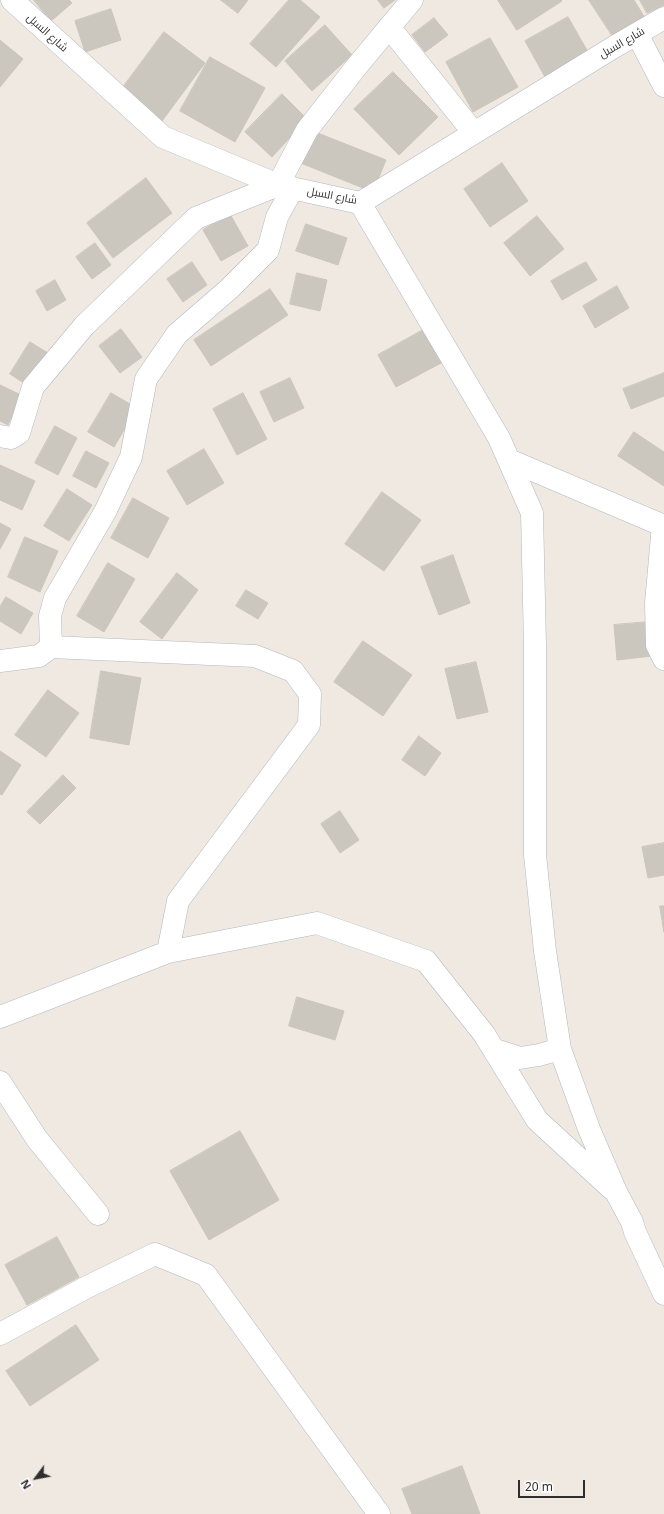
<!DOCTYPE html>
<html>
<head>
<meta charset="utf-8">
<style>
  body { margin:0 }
  #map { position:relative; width:664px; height:1514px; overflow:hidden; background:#efe9e1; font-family:"Noto Sans",sans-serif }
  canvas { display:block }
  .north { position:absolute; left:16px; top:1458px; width:40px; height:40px; -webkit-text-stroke:3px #fff; paint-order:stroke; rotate:238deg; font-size:11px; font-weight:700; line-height:16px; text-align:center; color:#2e2e2e }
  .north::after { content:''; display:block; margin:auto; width:14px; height:18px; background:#2e2e2e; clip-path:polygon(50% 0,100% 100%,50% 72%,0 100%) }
  .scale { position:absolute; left:518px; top:1480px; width:67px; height:18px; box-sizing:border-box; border:2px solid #2e2e2e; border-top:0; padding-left:5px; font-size:12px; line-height:14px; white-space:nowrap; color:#2e2e2e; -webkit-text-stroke:3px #fff; paint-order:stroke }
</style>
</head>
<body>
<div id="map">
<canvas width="664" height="1514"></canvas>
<div class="north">N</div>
<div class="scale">20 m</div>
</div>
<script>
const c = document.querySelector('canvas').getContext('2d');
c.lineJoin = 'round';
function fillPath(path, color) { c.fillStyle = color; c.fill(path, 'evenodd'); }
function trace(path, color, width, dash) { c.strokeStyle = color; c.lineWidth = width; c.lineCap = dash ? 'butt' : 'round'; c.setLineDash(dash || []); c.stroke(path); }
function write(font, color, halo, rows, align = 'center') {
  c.font = font + ' "Noto Sans",Cairo,sans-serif'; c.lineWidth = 3; c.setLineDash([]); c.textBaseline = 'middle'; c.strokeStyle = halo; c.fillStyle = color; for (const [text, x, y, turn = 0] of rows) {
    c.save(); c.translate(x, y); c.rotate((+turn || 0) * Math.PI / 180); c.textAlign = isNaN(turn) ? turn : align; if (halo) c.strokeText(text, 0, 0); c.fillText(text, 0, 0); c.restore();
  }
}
const building = new Path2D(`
  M 34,0 L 69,0 L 72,3 L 51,21 Z
  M 221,0 L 248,0 L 238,13 Z
  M 289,0 L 300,0 L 320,17 L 276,67 L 250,44 Z
  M 378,0 L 395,0 L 384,8 Z
  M 498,0 L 561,0 L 562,1 L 517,30 Z
  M 589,0 L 634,0 L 645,18 L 614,38 Z
  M 640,0 L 664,0 L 664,5 L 647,13 Z
  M 111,9 L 121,40 L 85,52 L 75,21 Z
  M 568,17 L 588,52 L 545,77 L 525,41 Z
  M 434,18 L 448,35 L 425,52 L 412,35 Z
  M 325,25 L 352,55 L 312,91 L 285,61 Z
  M 164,32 L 205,63 L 162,121 L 121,90 Z
  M 490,38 L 518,87 L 473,112 L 446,62 Z
  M 0,40 L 23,59 L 0,87 Z
  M 210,57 L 265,88 L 235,142 L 180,111 Z
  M 393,72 L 438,117 L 399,155 L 354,109 Z
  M 282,94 L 307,119 L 272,157 L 245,132 Z
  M 310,130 L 386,160 L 373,192 L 298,162 Z
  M 502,163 L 528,201 L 490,227 L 464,189 Z
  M 146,178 L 172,213 L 113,258 L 87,223 Z
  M 230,214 L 248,246 L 221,261 L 203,230 Z
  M 537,216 L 564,249 L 530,276 L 504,243 Z
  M 306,224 L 347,238 L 338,265 L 296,251 Z
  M 95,243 L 111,265 L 92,279 L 76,257 Z
  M 192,262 L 207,285 L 183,302 L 167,279 Z
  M 586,262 L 597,280 L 562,300 L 551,281 Z
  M 297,273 L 327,280 L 320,311 L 290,304 Z
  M 55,280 L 66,300 L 47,311 L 36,291 Z
  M 617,286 L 629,308 L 595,328 L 583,306 Z
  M 270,289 L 288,315 L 211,366 L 194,340 Z
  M 121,329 L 142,357 L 120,373 L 99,346 Z
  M 425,329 L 443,362 L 396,387 L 378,355 Z
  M 30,342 L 53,356 L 33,389 L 10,374 Z
  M 664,373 L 664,396 L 631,409 L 623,389 Z
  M 290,378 L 304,408 L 274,422 L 260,392 Z
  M 0,385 L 21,395 L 8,425 L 0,421 Z
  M 111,393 L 137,408 L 114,447 L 88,432 Z
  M 243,393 L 267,439 L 237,455 L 213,409 Z
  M 55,426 L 77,438 L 58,475 L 35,463 Z
  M 634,432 L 664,452 L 664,486 L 618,456 Z
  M 204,449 L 224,483 L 187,505 L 167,471 Z
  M 86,451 L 109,463 L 96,488 L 73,476 Z
  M 0,465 L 35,481 L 22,510 L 0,500 Z
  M 67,489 L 92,505 L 69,541 L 44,526 Z
  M 382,492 L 421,520 L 384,571 L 345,544 Z
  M 133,498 L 169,518 L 148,558 L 111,538 Z
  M 0,523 L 11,529 L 0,549 Z
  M 25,537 L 58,551 L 40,592 L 8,577 Z
  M 453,555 L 470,603 L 439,615 L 421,567 Z
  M 108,563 L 135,579 L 104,632 L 77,616 Z
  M 177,573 L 198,590 L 162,639 L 140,622 Z
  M 246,590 L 268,603 L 258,619 L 236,606 Z
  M 6,597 L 33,613 L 21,634 L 0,621 L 0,607 Z
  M 648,622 L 652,656 L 617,660 L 614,625 Z
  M 363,641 L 412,675 L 383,716 L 334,682 Z
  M 476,662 L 488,712 L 457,719 L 445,669 Z
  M 101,671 L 141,678 L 129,745 L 90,738 Z
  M 48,690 L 79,713 L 46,757 L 15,735 Z
  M 419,736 L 441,753 L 425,776 L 402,760 Z
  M 0,751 L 21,765 L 2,795 L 0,794 Z
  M 63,775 L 76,788 L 40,824 L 27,812 Z
  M 340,811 L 359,840 L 340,853 L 321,824 Z
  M 664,843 L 664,875 L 648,878 L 642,847 Z
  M 660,906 L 664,906 L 664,932 Z
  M 297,997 L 344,1011 L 335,1040 L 289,1026 Z
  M 240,1131 L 279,1200 L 209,1240 L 170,1171 Z
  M 57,1237 L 79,1277 L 27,1305 L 5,1265 Z
  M 76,1325 L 99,1360 L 30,1406 L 6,1371 Z
  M 462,1466 L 480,1514 L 412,1514 L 402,1489 Z`);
fillPath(building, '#cbc7bf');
trace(building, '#cbc5ba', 1);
const street = new Path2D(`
  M 12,0 L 163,137 L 278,185 L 360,203 L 614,47 L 664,18
  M 389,27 L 474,133
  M 637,34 L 664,86
  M 360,203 L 499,438 L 532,513 L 535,645 L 535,855 L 545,951 L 560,1049 L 589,1129 L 617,1194 L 632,1222 L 635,1232 L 664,1294
  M 0,436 L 11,438 L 19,433 L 33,387 L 84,326 L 196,218 L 278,185 L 307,130 L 357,66 L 412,0
  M 509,460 L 664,526
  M 663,525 L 656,603 L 657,645 L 664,659
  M 0,661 L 39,656 L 51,647
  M 168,952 L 178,901 L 309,725 L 310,694 L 293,671 L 255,656 L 51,647 L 50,616 L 55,598 L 105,512 L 131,457 L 146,379 L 177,334 L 229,289 L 268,250 L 277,217 L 293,188
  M 0,1017 L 168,952 L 317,923 L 426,961 L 484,1034 L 537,1120 L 612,1189
  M 495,1050 L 520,1058 L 539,1055 L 560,1049
  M 0,1082 L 37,1139 L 98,1214
  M 0,1334 L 87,1287 L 155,1254 L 206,1275 L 379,1514`);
trace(street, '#b4b7c1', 23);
trace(street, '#fff', 22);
write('11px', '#2e2e2e', '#fff', [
  ["شارع السبل",47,33,42],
  ["شارع السبل",622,43,-30],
  ["شارع السبل",332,196,11]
]);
</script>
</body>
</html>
